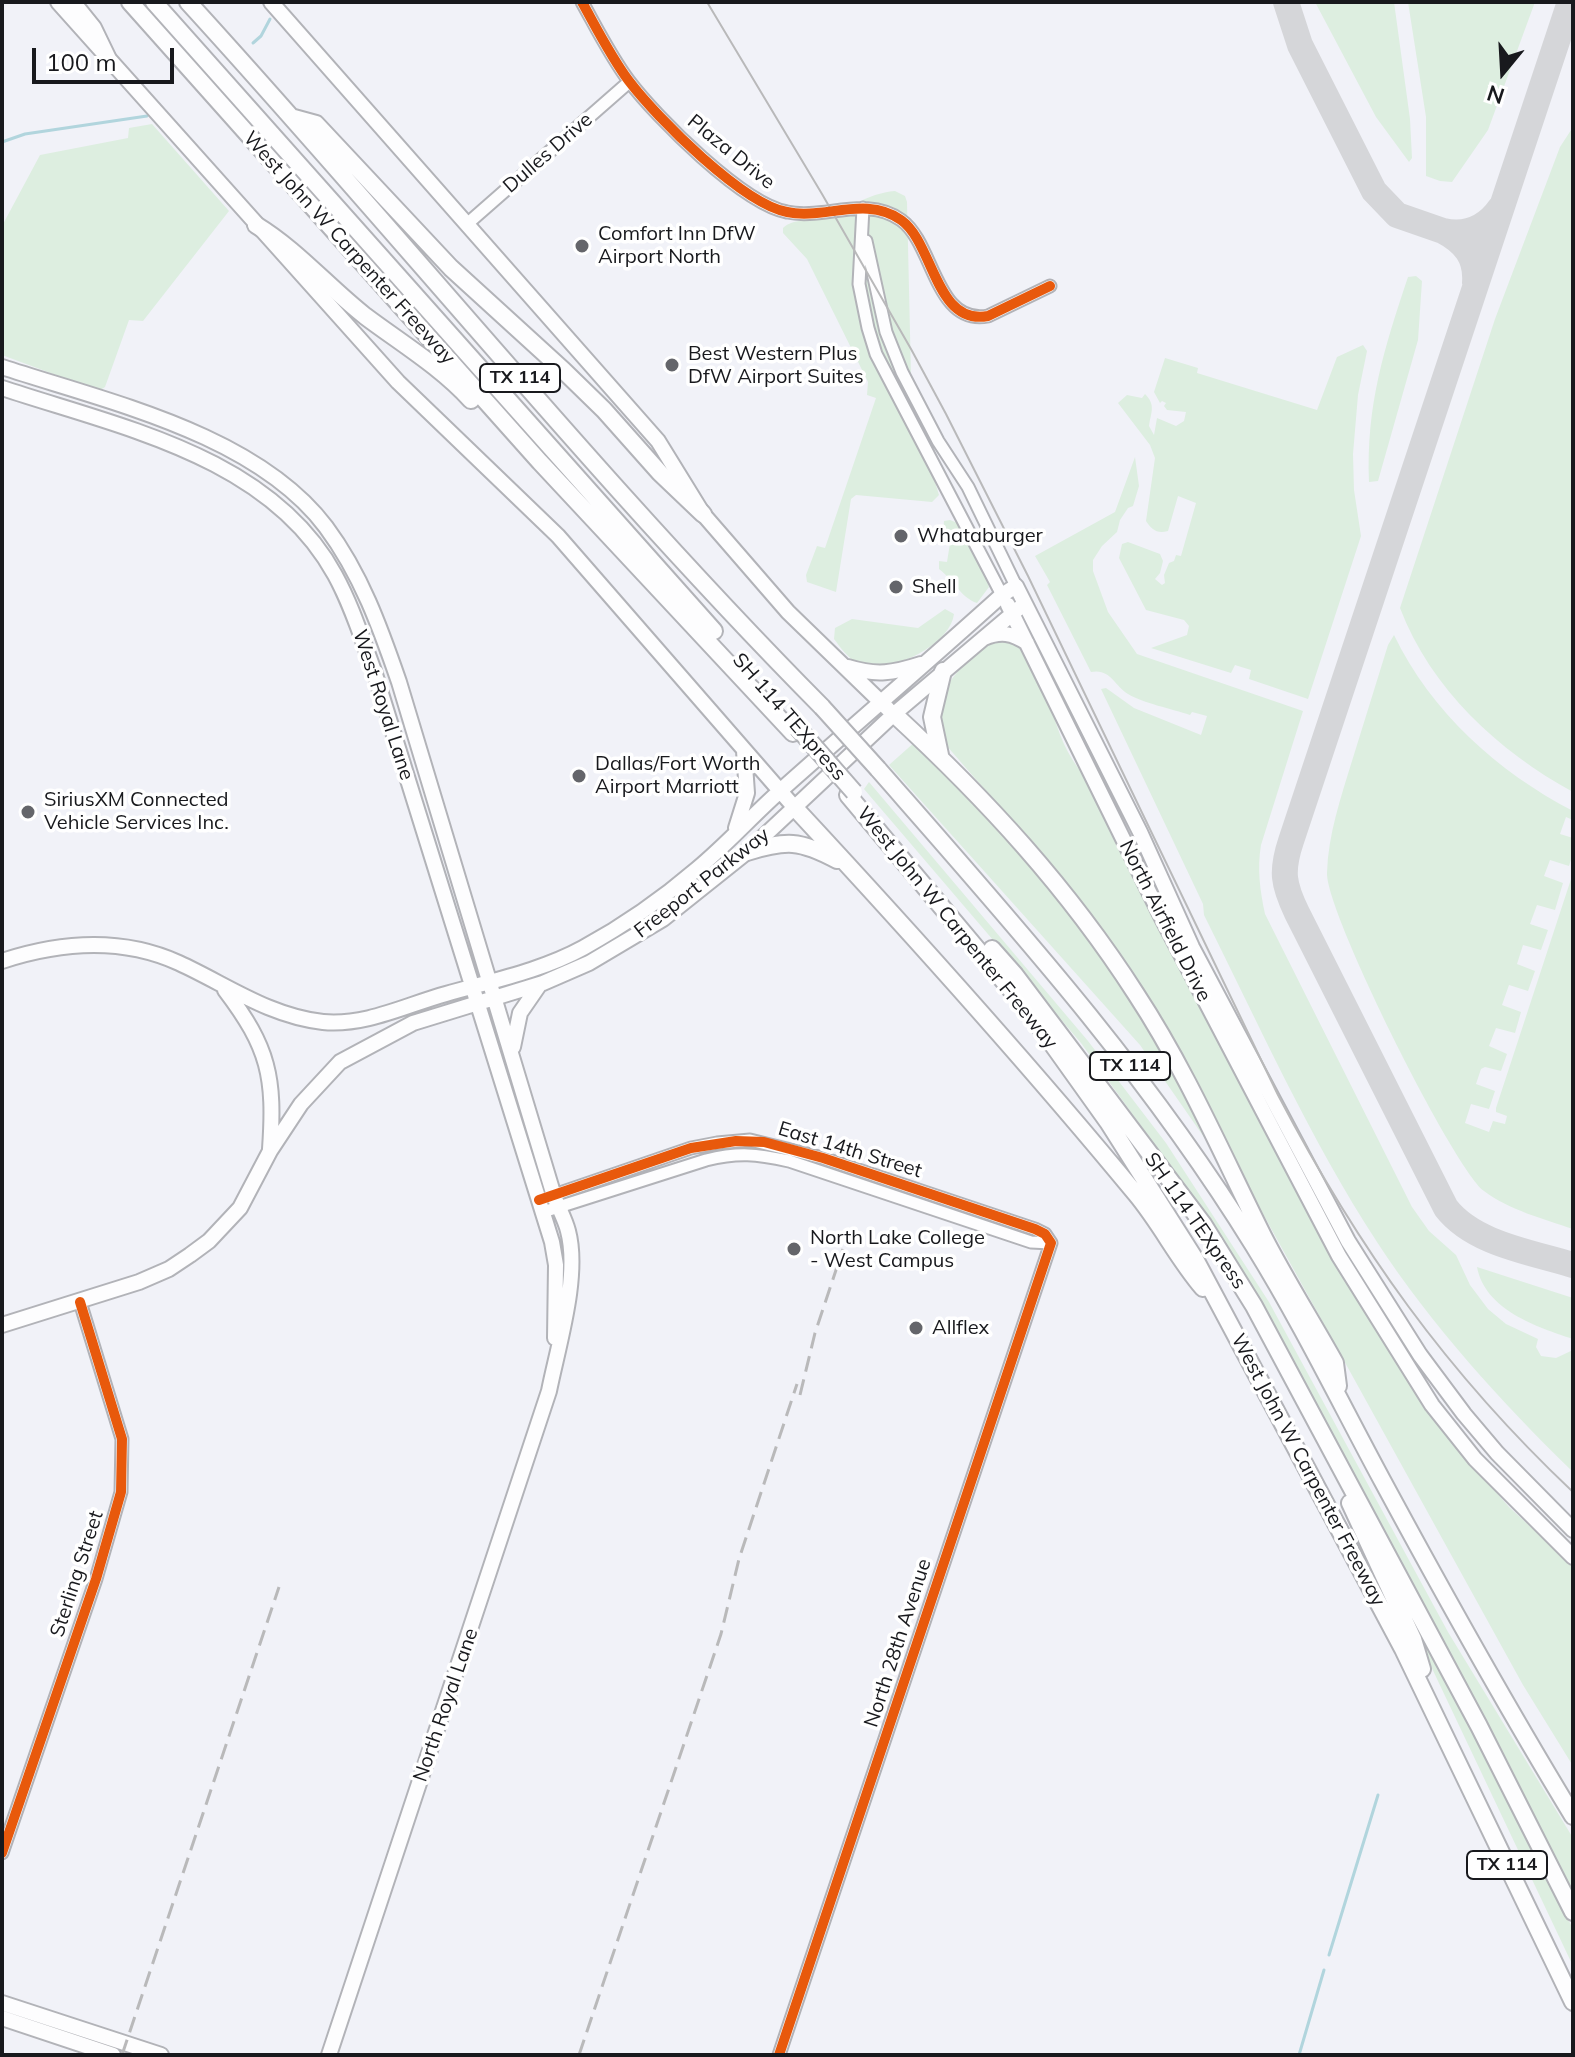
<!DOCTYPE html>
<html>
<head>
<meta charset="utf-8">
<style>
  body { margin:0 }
  #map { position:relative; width:1575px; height:2057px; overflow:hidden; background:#f1f2f8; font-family:Mulish,sans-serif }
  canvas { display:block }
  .frame { position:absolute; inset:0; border:4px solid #18191d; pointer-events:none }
  .north { position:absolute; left:1463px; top:32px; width:80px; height:80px; -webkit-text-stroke:6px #fff; paint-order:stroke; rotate:198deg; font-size:22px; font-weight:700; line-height:32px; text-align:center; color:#18191d }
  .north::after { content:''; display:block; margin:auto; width:28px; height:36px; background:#18191d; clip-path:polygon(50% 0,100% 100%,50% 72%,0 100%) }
  .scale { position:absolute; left:32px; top:48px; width:142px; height:36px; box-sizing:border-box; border:4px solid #18191d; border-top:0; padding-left:10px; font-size:24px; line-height:28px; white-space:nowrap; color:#18191d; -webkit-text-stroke:6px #fff; paint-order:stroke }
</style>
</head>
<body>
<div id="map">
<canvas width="1575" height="2057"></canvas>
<div class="frame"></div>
<div class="north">N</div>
<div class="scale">100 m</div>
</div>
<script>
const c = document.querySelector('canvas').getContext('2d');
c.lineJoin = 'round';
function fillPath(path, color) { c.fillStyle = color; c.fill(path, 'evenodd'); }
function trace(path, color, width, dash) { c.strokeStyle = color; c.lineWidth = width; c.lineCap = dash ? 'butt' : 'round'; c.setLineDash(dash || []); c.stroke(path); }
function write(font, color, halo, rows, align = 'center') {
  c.font = font + ' Mulish,sans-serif'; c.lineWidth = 7; c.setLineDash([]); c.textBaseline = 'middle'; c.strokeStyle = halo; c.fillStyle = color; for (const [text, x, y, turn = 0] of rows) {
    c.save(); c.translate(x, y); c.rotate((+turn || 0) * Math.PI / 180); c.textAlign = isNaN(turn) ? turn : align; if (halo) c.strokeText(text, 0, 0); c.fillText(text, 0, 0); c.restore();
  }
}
fillPath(new Path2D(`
  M 1315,2 L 1394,2 L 1410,119 L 1412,158 L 1409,162 L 1376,117 Z
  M 1408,2 L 1535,2 L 1488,130 L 1452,182 L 1440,181 L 1426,176 L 1426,117 Z
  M 152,124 L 229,211 L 143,321 L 129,320 L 105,387 L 99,391 L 2,355 L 2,226 L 40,155 L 128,138 L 129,128 Z
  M 1573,127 L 1573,792 C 1498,751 1431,689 1400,608 L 1495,319 L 1560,147 Z
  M 895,191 L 905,196 L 907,202 L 911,376 L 920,433 L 939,495 L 932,502 L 856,495 L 851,499 L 836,592 L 807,582 L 806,575 L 817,546 L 825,548 L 876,398 L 867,395 L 868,382 L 807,259 L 783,233 L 783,228 C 794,218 808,222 821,218 C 847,211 867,193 895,191 Z
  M 1416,276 L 1422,281 L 1418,340 L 1378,481 L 1369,482 C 1366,405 1384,349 1408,277 Z
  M 1363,345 L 1367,351 L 1358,395 L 1353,454 L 1354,490 L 1361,536 L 1308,699 L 1249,679 L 1251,670 L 1235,665 L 1231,673 L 1151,648 L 1187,635 L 1189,626 L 1184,620 L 1146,610 L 1119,558 L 1122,544 L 1128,542 L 1160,554 L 1163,561 L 1160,573 L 1155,579 L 1162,585 L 1165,583 L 1164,575 L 1169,563 L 1174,561 L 1176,555 L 1181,556 L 1196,503 L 1178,496 L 1168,531 C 1157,534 1152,530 1146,521 L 1155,458 L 1150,445 L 1118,403 L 1127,395 L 1142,398 L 1145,394 C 1156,405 1151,412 1149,426 L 1154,435 L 1157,418 L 1176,426 L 1184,421 L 1186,412 L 1167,410 L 1164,406 L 1166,403 L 1162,401 L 1160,403 L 1154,392 L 1165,358 L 1198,368 L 1197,373 L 1317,410 L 1337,357 Z
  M 1135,457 L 1139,486 L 1133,506 L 1128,508 L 1120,520 L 1117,532 L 1102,546 L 1093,560 L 1093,571 L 1108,612 L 1137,654 L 1303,711 L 1261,845 C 1257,869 1260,890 1265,914 L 1412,1207 L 1429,1231 L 1456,1255 L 1470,1285 L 1488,1309 L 1506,1324 L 1538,1339 L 1536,1347 L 1541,1356 L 1556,1358 L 1573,1350 L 1573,1472 C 1501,1402 1432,1326 1377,1242 C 1310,1139 1259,1025 1204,915 L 1203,904 L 1101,689 L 1106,688 L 1134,708 L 1201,735 L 1207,716 L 1192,712 L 1190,715 C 1172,709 1143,703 1128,694 C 1114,685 1110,668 1091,672 L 1047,585 L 1050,582 L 1035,556 L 1115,512 Z
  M 950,520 L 960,524 L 987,581 L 989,587 L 977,603 C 961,598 953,579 939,569 L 939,561 L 947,562 L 951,537 L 943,535 L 944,521 Z
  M 945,609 L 954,614 C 950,647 885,677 856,662 C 848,658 840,647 834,639 L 835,628 L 852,619 L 918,628 Z
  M 1394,635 C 1431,712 1498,772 1573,811 L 1573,820 L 1566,817 L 1560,834 L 1573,838 L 1573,853 L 1569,866 L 1550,860 L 1544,876 L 1563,883 L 1555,910 L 1537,905 L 1530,924 L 1548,930 L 1541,950 L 1523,945 L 1517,964 L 1535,971 L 1528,991 L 1509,985 L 1502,1005 L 1521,1012 L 1515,1033 L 1496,1028 L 1489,1046 L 1507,1054 L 1501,1071 L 1485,1067 L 1481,1069 L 1476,1084 L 1495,1091 L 1489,1109 L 1471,1104 L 1465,1123 L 1489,1132 L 1493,1121 L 1505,1124 L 1507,1116 L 1496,1112 L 1496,1108 L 1573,873 L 1573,1229 C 1544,1219 1509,1210 1484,1191 C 1452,1165 1326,913 1327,873 C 1328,835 1341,797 1352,761 C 1364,722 1376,684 1388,645 Z
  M 994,640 L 1016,641 C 1029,660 1043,686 1051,708 C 1059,733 1066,755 1084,775 L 1229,1063 L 1387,1348 L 1438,1420 L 1436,1423 L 1509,1507 L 1573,1566 L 1573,1766 L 1523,1685 L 1236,1165 L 1156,1009 L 1059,875 L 946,745 C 944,737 940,729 939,721 C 936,686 968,658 994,640 Z
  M 916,741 C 1001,822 1078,915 1143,1012 C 1170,1052 1190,1099 1212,1141 L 1208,1143 L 1140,1045 L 889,765 Z
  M 869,782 L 1088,1041 L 1166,1143 L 1269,1302 L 1448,1632 L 1573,1838 L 1573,1900 L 1233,1264 L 1154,1144 L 1081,1043 L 864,789 Z
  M 1477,1267 L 1573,1298 L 1573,1339 C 1537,1327 1485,1310 1477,1267 Z
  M 1396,1582 L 1573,1929 L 1573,1966 L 1392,1584 Z`), '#ddeee0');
trace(new Path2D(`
  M 253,43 L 261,36 L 270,19
  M 2,142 L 25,134 L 147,116
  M 1329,1955 L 1378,1795
  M 1299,2055 L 1324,1970`), '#b1d5dd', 3);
trace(new Path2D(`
  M 1286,2 L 1300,45 L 1374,191 L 1397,215 L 1443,231
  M 1570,2 L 1291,841 C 1281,871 1283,884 1297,913 L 1446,1208 C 1474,1244 1531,1252 1573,1265
  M 1475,283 C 1477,257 1464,242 1443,231 C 1466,236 1486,228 1500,208`), '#d5d6d9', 26);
const minor = new Path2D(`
  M 582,2 C 597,29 611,57 629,81 C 657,118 743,204 787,212 C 824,220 866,195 901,220 C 934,243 935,326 988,316 L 1050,286
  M 863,208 L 859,284 L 868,328 L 876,354 L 1002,595
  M 467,224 L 629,82
  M 866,241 L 886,332 L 902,372 L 938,441 L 968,487 L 1016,586
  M 548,1197 L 691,1148 L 717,1143 L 750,1140 L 823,1158 L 1035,1229 L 1045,1234 L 1051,1243
  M 543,1212 L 706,1160 C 739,1152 756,1154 789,1161 L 1031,1242 L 1051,1243
  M 2,1853 L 96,1579 L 121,1492 L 122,1439 L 80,1302
  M 779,2055 L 1051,1243`);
const major = new Path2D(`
  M 58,2 L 398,382 L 558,536 L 795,808
  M 271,2 L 658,441 L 703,514 L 788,612 L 888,709
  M 2,367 C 108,402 256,434 326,527 C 361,574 380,627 399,682 L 554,1196 C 558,1207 565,1219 568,1231 C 580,1276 558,1346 549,1391 L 329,2055
  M 2,388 C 119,427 270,456 335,575 C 352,606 362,639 374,671 L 552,1242 L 556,1265 L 555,1338
  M 1008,605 L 1162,918 L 1339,1256 L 1432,1405 L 1475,1459 L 1573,1557
  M 984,638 C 1001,631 1012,633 1027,643
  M 848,667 C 877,676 893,673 921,664
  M 736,828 L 747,793 L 744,751
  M 2,961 C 60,942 122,937 179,963 C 227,985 269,1016 323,1022 C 366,1026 406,1005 446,994 C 491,981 541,971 583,948 C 623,926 662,899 697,869 C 726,845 752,816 780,791 C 854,725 929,661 1002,595 L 1016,586 L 1140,832 L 1192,947 L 1348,1241 L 1420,1355 L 1464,1414 L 1497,1453 L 1573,1530
  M 225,990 C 269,1048 275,1077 270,1149
  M 513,1047 L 520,1013 L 540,984
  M 2,1325 L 139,1282 L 169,1269 L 190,1255 L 209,1241 L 240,1208 L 270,1151 L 301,1104 L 340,1062 L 413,1023 L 543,983 L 589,963 L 663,919 L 747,852 L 894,714 L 1024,604
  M 2,2003 L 161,2055
  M 2,2018 L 113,2055`);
const highway = new Path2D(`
  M 72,2 L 93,28 L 107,57
  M 130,2 L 540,462 L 793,733
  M 154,2 L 714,631
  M 188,2 C 401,235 599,482 822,707
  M 294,118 L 316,124 L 451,268 L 564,371 L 604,410 L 660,473 L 703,514
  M 256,225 C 297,250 327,286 365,316 C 401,343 441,367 471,400
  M 894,714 C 986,799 1068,888 1136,994 C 1186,1070 1222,1154 1263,1236 C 1285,1279 1311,1320 1335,1363 L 1338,1386
  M 940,755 L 932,717 L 943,671
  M 878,769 C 1012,922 1147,1072 1254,1246 C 1301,1322 1340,1402 1382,1480 C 1443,1593 1506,1706 1573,1816
  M 848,795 L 1028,1010 L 1108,1122 L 1195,1259 L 1403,1649 L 1573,2002
  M 795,808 C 912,934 1027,1062 1136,1194 C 1161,1224 1178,1259 1203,1288
  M 747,852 C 786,840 800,840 837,860
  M 992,949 L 1015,975 L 1203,1224 L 1254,1306 L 1479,1726 L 1573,1912
  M 1350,1503 L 1413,1639 L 1422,1669`);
trace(minor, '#b2b3b8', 15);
trace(major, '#b2b3b8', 18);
trace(highway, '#b2b3b8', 20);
trace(minor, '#fdfdfe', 11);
trace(major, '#fdfdfe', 14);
trace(highway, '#fdfdfe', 16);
trace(new Path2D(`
  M 707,2 L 822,194 L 911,349 L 946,414 L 1028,576 L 1278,1095 C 1358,1248 1447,1373 1573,1492`), '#b9b9ba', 2);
trace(new Path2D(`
  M 800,1395 L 815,1333 L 843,1249
  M 122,2055 L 279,1587
  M 579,2055 L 721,1634 L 739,1559 L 797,1384`), '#b9b9ba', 3, [16, 8]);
const highwayBridge = new Path2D(`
  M 822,707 L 878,769
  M 798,728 L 854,792`);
trace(highwayBridge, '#b2b3b8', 20, []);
trace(highwayBridge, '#fdfdfe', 16);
trace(new Path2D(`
  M 582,2 C 597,29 611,57 629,81 C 657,118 743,204 787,212 C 824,220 866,195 901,220 C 934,243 935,326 988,316 L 1050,286
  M 539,1200 L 691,1148 L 736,1141 L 764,1142 L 823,1158 L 1035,1229 L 1045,1234 L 1051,1243 L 779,2055
  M 2,1853 L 96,1579 L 121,1492 L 122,1439 L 80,1302`), '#e8590c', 10);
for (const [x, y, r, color] of [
  [582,246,8,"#64656a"],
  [672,365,8,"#64656a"],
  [901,536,8,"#64656a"],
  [896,587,8,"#64656a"],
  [579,776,8,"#64656a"],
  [28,812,8,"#64656a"],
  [794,1249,8,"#64656a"],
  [916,1328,8,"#64656a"]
]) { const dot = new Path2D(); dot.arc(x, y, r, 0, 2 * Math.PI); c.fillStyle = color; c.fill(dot); trace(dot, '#fff', 3); }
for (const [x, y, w] of [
  [520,378,80],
  [1130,1066,80],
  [1507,1865,80]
]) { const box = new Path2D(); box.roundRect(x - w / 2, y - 14, w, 28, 6); c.fillStyle = '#fff'; c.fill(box); trace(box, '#18191d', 2); }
write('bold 18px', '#18191d', null, [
  ["TX 114",520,378],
  ["TX 114",1130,1066],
  ["TX 114",1507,1865]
]);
write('20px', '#18191d', '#fff', [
  ["Plaza Drive",731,152,39],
  ["Dulles Drive",548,153,-41],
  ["West John W Carpenter Freeway",349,248,48],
  ["West Royal Lane",383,705,72],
  ["SH 114 TEXpress",789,717,49],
  ["Freeport Parkway",702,883,-38],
  ["North Airfield Drive",1165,921,63],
  ["West John W Carpenter Freeway",957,928,51],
  ["East 14th Street",850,1150,17],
  ["SH 114 TEXpress",1195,1221,55],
  ["West John W Carpenter Freeway",1308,1470,62],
  ["Sterling Street",77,1574,-72],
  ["North 28th Avenue",898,1643,-72],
  ["North Royal Lane",446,1705,-71]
]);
write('20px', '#18191d', '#fff', [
  ["Comfort Inn DfW",598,234],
  ["Airport North",598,257],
  ["Best Western Plus",688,354],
  ["DfW Airport Suites",688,377],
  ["Whataburger",917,536],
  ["Shell",912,587],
  ["Dallas/Fort Worth",595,764],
  ["Airport Marriott",595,787],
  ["SiriusXM Connected",44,800],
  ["Vehicle Services Inc.",44,823],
  ["North Lake College",810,1238],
  ["- West Campus",810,1261],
  ["Allflex",932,1328]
], 'left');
</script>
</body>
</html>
